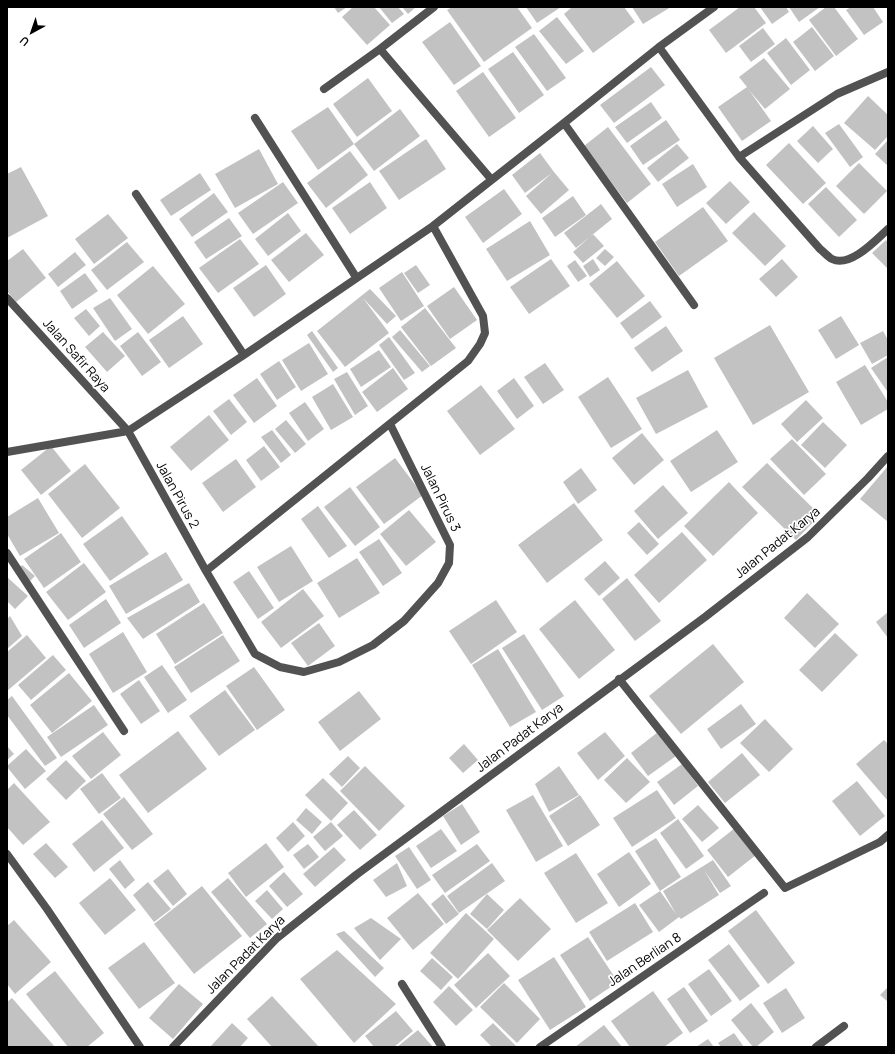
<!DOCTYPE html>
<html>
<head>
<meta charset="utf-8">
<style>
  body { margin:0 }
  #map { position:relative; width:895px; height:1054px; overflow:hidden; background:#fff; font-family:Manrope,sans-serif }
  canvas { display:block }
  .frame { position:absolute; inset:0; border:8px solid #000; pointer-events:none }
  .north { position:absolute; left:12px; top:12px; width:40px; height:40px; -webkit-text-stroke:3px #fff; paint-order:stroke; rotate:220deg; font-size:11px; font-weight:700; line-height:16px; text-align:center; color:#000 }
  .north::after { content:''; display:block; margin:auto; width:14px; height:18px; background:#000; clip-path:polygon(50% 0,100% 100%,50% 72%,0 100%) }
</style>
</head>
<body>
<div id="map">
<canvas width="895" height="1054"></canvas>
<div class="frame"></div>
<div class="north">U</div>
</div>
<script>
const c = document.querySelector('canvas').getContext('2d');
c.lineJoin = 'round';
function fillPath(path, color) { c.fillStyle = color; c.fill(path, 'evenodd'); }
function trace(path, color, width, dash) { c.strokeStyle = color; c.lineWidth = width; c.lineCap = dash ? 'butt' : 'round'; c.setLineDash(dash || []); c.stroke(path); }
function write(font, color, halo, rows, align = 'center') {
  c.font = font + ' Manrope,sans-serif'; c.lineWidth = 3.5; c.setLineDash([]); c.textBaseline = 'middle'; c.strokeStyle = halo; c.fillStyle = color; for (const [text, x, y, turn = 0] of rows) {
    c.save(); c.translate(x, y); c.rotate((+turn || 0) * Math.PI / 180); c.textAlign = isNaN(turn) ? turn : align; if (halo) c.strokeText(text, 0, 0); c.fillText(text, 0, 0); c.restore();
  }
}
fillPath(new Path2D(`
  M 334,7 L 347,7 L 338,13 Z
  M 353,7 L 374,7 L 390,25 L 367,45 L 342,17 Z
  M 379,7 L 398,7 L 404,14 L 392,23 Z
  M 402,7 L 416,7 L 408,14 Z
  M 452,7 L 517,7 L 532,28 L 484,62 L 447,10 Z
  M 526,7 L 561,7 L 537,23 Z
  M 572,7 L 624,7 L 635,22 L 593,53 L 564,14 Z
  M 632,7 L 671,7 L 643,24 Z
  M 740,7 L 754,7 L 766,23 L 726,53 L 709,30 Z
  M 760,7 L 786,7 L 789,12 L 772,24 Z
  M 789,7 L 820,7 L 799,22 Z
  M 826,7 L 834,7 L 858,39 L 836,56 L 809,20 Z
  M 851,7 L 873,7 L 883,22 L 864,35 L 846,10 Z
  M 557,17 L 584,51 L 566,64 L 539,31 Z
  M 450,22 L 481,66 L 454,85 L 422,42 Z
  M 812,27 L 834,56 L 815,71 L 793,42 Z
  M 763,28 L 775,44 L 751,62 L 739,46 Z
  M 534,34 L 566,78 L 547,91 L 515,47 Z
  M 786,38 L 810,70 L 791,85 L 767,53 Z
  M 513,52 L 544,95 L 519,113 L 488,69 Z
  M 764,58 L 790,89 L 765,109 L 749,90 L 771,121 L 742,141 L 718,107 L 747,87 L 739,77 Z
  M 651,67 L 665,85 L 614,123 L 600,105 Z
  M 483,72 L 516,118 L 489,137 L 456,91 Z
  M 368,78 L 392,111 L 357,137 L 333,104 Z
  M 868,96 L 888,115 L 888,136 L 875,150 L 844,123 Z
  M 651,102 L 662,118 L 627,143 L 615,127 Z
  M 328,107 L 354,144 L 318,170 L 291,131 Z
  M 400,109 L 420,136 L 374,171 L 354,144 Z
  M 666,120 L 680,140 L 643,165 L 630,146 Z
  M 839,124 L 863,157 L 850,167 L 825,133 Z
  M 813,126 L 833,149 L 818,163 L 797,141 Z
  M 608,127 L 651,184 L 627,203 L 584,146 Z
  M 426,139 L 446,169 L 399,200 L 379,171 Z
  M 888,140 L 888,166 L 875,154 Z
  M 789,143 L 826,183 L 803,204 L 766,165 Z
  M 677,144 L 689,158 L 658,182 L 647,168 Z
  M 259,149 L 278,184 L 235,208 L 215,174 Z
  M 350,151 L 368,175 L 326,208 L 307,183 Z
  M 540,153 L 554,172 L 569,190 L 541,214 L 526,196 L 552,173 L 525,193 L 512,175 Z
  M 859,163 L 887,191 L 864,214 L 836,186 Z
  M 693,164 L 707,187 L 677,207 L 662,184 Z
  M 21,167 L 48,216 L 7,238 L 7,174 Z
  M 200,173 L 211,190 L 171,216 L 160,200 Z
  M 730,181 L 750,202 L 726,224 L 706,203 Z
  M 283,182 L 298,203 L 253,234 L 238,213 Z
  M 370,182 L 387,208 L 350,234 L 332,208 Z
  M 826,187 L 857,220 L 839,237 L 808,204 Z
  M 504,189 L 522,214 L 483,243 L 465,217 Z
  M 214,193 L 228,212 L 192,237 L 179,219 Z
  M 573,196 L 586,215 L 555,237 L 542,218 Z
  M 601,204 L 612,219 L 576,248 L 564,233 Z
  M 703,207 L 728,241 L 679,276 L 655,242 Z
  M 754,212 L 786,246 L 765,266 L 732,233 Z
  M 288,213 L 301,231 L 268,256 L 255,239 Z
  M 108,214 L 128,238 L 94,264 L 75,239 Z
  M 229,218 L 242,236 L 206,259 L 194,242 Z
  M 530,221 L 550,255 L 507,281 L 486,249 Z
  M 306,233 L 324,255 L 289,282 L 271,260 Z
  M 593,234 L 604,246 L 583,263 L 573,252 Z
  M 240,239 L 259,264 L 218,293 L 199,268 Z
  M 886,240 L 888,243 L 888,269 L 872,253 Z
  M 127,242 L 144,262 L 107,290 L 91,270 Z
  M 23,249 L 46,278 L 16,302 L 7,291 L 7,261 Z
  M 605,249 L 614,257 L 605,266 L 596,258 Z
  M 75,252 L 86,265 L 58,287 L 48,274 Z
  M 551,259 L 570,286 L 529,314 L 510,287 Z
  M 593,259 L 600,270 L 590,277 L 583,266 Z
  M 782,259 L 798,277 L 776,297 L 759,279 Z
  M 575,260 L 587,276 L 578,282 L 567,266 Z
  M 617,261 L 645,296 L 617,318 L 589,284 Z
  M 266,265 L 286,294 L 254,317 L 233,288 Z
  M 416,265 L 430,285 L 418,293 L 404,273 Z
  M 153,266 L 185,304 L 148,334 L 117,295 Z
  M 402,272 L 424,306 L 401,321 L 379,288 Z
  M 85,273 L 98,291 L 72,309 L 60,291 Z
  M 454,287 L 477,320 L 450,339 L 427,306 Z
  M 370,289 L 396,316 L 387,324 L 363,298 L 389,333 L 345,367 L 317,331 Z
  M 110,298 L 132,329 L 115,341 L 93,308 Z
  M 650,301 L 662,317 L 632,339 L 620,323 Z
  M 425,308 L 456,348 L 431,366 L 401,327 Z
  M 86,309 L 100,326 L 89,336 L 74,318 Z
  M 183,316 L 203,344 L 169,368 L 149,340 Z
  M 841,316 L 859,345 L 836,359 L 818,330 Z
  M 770,325 L 809,392 L 753,425 L 714,358 Z
  M 666,326 L 683,351 L 652,372 L 634,348 Z
  M 400,330 L 430,366 L 422,372 L 392,337 Z
  M 312,331 L 338,368 L 333,372 L 307,335 Z
  M 883,331 L 888,340 L 888,355 L 872,364 L 860,343 Z
  M 103,332 L 125,356 L 107,372 L 85,347 Z
  M 138,332 L 161,362 L 142,376 L 120,346 Z
  M 389,337 L 415,373 L 404,380 L 379,345 Z
  M 309,343 L 328,374 L 301,391 L 282,360 Z
  M 379,350 L 391,367 L 361,387 L 350,369 Z
  M 888,357 L 888,391 L 887,391 L 871,368 Z
  M 279,361 L 296,387 L 277,400 L 260,374 Z
  M 545,363 L 564,390 L 543,404 L 524,377 Z
  M 865,365 L 888,402 L 888,409 L 861,425 L 836,382 Z
  M 393,368 L 408,389 L 377,412 L 362,392 Z
  M 688,370 L 708,407 L 656,434 L 636,398 Z
  M 347,372 L 368,406 L 355,415 L 334,379 Z
  M 608,377 L 642,429 L 611,448 L 578,397 Z
  M 257,378 L 277,406 L 254,423 L 233,395 Z
  M 514,378 L 534,406 L 517,419 L 497,391 Z
  M 333,384 L 353,417 L 331,430 L 312,397 Z
  M 481,385 L 515,429 L 480,455 L 447,411 Z
  M 229,399 L 247,422 L 231,435 L 213,411 Z
  M 806,400 L 823,418 L 797,442 L 781,424 Z
  M 305,402 L 324,429 L 308,441 L 289,413 Z
  M 209,415 L 229,440 L 191,471 L 170,447 Z
  M 286,420 L 306,444 L 295,453 L 275,429 Z
  M 823,422 L 847,445 L 825,468 L 801,445 Z
  M 272,430 L 291,455 L 281,463 L 261,437 Z
  M 717,430 L 738,462 L 691,492 L 670,461 Z
  M 642,433 L 664,460 L 634,485 L 612,458 Z
  M 792,439 L 826,474 L 804,495 L 770,459 Z
  M 51,446 L 71,471 L 41,495 L 21,470 Z
  M 264,446 L 280,467 L 261,481 L 246,460 Z
  M 395,458 L 423,495 L 384,524 L 356,487 Z
  M 236,459 L 256,487 L 223,512 L 202,483 Z
  M 767,463 L 820,515 L 796,540 L 742,487 Z
  M 85,464 L 120,508 L 82,538 L 48,494 Z
  M 888,466 L 888,522 L 860,499 Z
  M 581,468 L 597,490 L 578,504 L 563,482 Z
  M 729,482 L 758,513 L 713,556 L 684,526 Z
  M 663,485 L 688,513 L 658,539 L 634,511 Z
  M 350,487 L 380,527 L 355,546 L 324,507 Z
  M 38,498 L 59,533 L 20,556 L 7,534 L 7,517 Z
  M 574,503 L 603,540 L 547,583 L 518,545 Z
  M 318,506 L 347,546 L 329,558 L 301,519 Z
  M 409,510 L 436,542 L 406,566 L 380,534 Z
  M 122,516 L 149,554 L 110,581 L 83,544 Z
  M 639,522 L 659,544 L 647,555 L 627,533 Z
  M 682,532 L 707,560 L 659,603 L 634,575 Z
  M 61,533 L 81,562 L 44,588 L 24,559 Z
  M 379,539 L 402,573 L 383,586 L 359,552 Z
  M 291,546 L 313,581 L 279,602 L 257,567 Z
  M 166,552 L 183,580 L 126,614 L 109,586 Z
  M 357,558 L 380,593 L 339,618 L 317,583 Z
  M 605,561 L 620,578 L 599,596 L 584,579 Z
  M 84,563 L 106,592 L 68,620 L 46,592 Z
  M 22,565 L 35,576 L 30,581 L 18,569 Z
  M 249,571 L 274,608 L 258,619 L 233,582 Z
  M 7,577 L 28,596 L 15,609 L 7,601 Z
  M 627,578 L 661,621 L 635,641 L 602,599 Z
  M 189,583 L 200,602 L 143,639 L 127,618 Z
  M 303,589 L 324,616 L 281,648 L 261,622 Z
  M 807,593 L 839,624 L 815,648 L 784,618 Z
  M 106,599 L 121,623 L 84,648 L 69,625 Z
  M 496,600 L 517,632 L 471,664 L 449,631 Z
  M 575,600 L 615,650 L 579,679 L 539,629 Z
  M 204,603 L 223,633 L 175,664 L 156,634 Z
  M 888,612 L 888,638 L 876,622 Z
  M 10,616 L 22,636 L 7,649 L 7,619 Z
  M 319,623 L 335,646 L 308,666 L 291,643 Z
  M 123,632 L 147,672 L 113,693 L 89,654 Z
  M 835,633 L 858,655 L 822,692 L 799,670 Z
  M 524,634 L 564,696 L 542,710 L 502,648 Z
  M 27,635 L 46,658 L 7,691 L 7,652 Z
  M 223,635 L 240,661 L 191,693 L 174,667 Z
  M 713,644 L 744,682 L 681,734 L 649,696 Z
  M 498,649 L 536,712 L 510,727 L 472,665 Z
  M 53,655 L 66,670 L 31,700 L 18,685 Z
  M 162,665 L 187,700 L 168,713 L 144,677 Z
  M 254,667 L 285,710 L 257,730 L 226,686 Z
  M 69,673 L 92,701 L 52,733 L 30,705 Z
  M 139,680 L 160,711 L 141,724 L 120,694 Z
  M 225,690 L 255,730 L 219,756 L 189,716 Z
  M 359,691 L 381,719 L 340,751 L 318,722 Z
  M 12,696 L 57,758 L 45,766 L 7,715 L 7,700 Z
  M 741,704 L 756,724 L 721,749 L 707,729 Z
  M 94,705 L 108,725 L 61,757 L 47,737 Z
  M 765,719 L 793,749 L 769,772 L 740,743 Z
  M 178,731 L 207,769 L 148,813 L 119,775 Z
  M 103,732 L 121,755 L 91,779 L 72,756 Z
  M 605,732 L 625,756 L 598,780 L 577,753 Z
  M 658,732 L 676,756 L 648,776 L 631,753 Z
  M 884,740 L 888,744 L 888,801 L 856,764 Z
  M 464,744 L 478,760 L 463,773 L 449,758 Z
  M 7,746 L 14,754 L 7,760 Z
  M 26,749 L 46,771 L 25,789 L 7,767 L 7,766 Z
  M 742,753 L 760,775 L 725,803 L 708,782 Z
  M 348,756 L 360,768 L 342,787 L 329,774 Z
  M 627,758 L 650,782 L 626,803 L 604,780 Z
  M 66,760 L 86,781 L 66,800 L 46,779 Z
  M 682,764 L 698,786 L 674,805 L 657,782 Z
  M 365,766 L 405,806 L 379,831 L 340,791 Z
  M 559,766 L 579,795 L 549,812 L 535,784 Z
  M 102,773 L 121,798 L 99,814 L 80,789 Z
  M 323,778 L 348,803 L 331,821 L 305,795 Z
  M 857,781 L 885,816 L 860,836 L 832,801 Z
  M 14,783 L 50,822 L 23,845 L 7,827 L 7,790 Z
  M 657,790 L 676,818 L 632,847 L 613,818 Z
  M 533,795 L 563,846 L 536,862 L 506,810 Z
  M 580,795 L 600,825 L 568,846 L 549,816 Z
  M 124,797 L 153,834 L 132,850 L 103,814 Z
  M 462,804 L 480,832 L 461,845 L 443,816 Z
  M 698,805 L 719,828 L 702,842 L 682,819 Z
  M 306,808 L 322,822 L 312,834 L 296,820 Z
  M 354,810 L 377,835 L 360,850 L 337,825 Z
  M 678,819 L 704,856 L 686,869 L 660,833 Z
  M 102,820 L 124,848 L 94,872 L 72,844 Z
  M 293,822 L 305,836 L 288,852 L 276,838 Z
  M 331,822 L 343,836 L 325,851 L 313,837 Z
  M 735,828 L 756,855 L 728,877 L 707,850 Z
  M 441,829 L 457,851 L 431,868 L 416,846 Z
  M 656,838 L 681,877 L 660,891 L 676,914 L 663,891 L 713,860 L 731,886 L 720,893 L 704,870 L 719,895 L 681,919 L 679,917 L 659,932 L 639,905 L 660,891 L 635,851 Z
  M 46,843 L 68,867 L 55,878 L 33,854 Z
  M 266,843 L 284,867 L 246,897 L 228,873 Z
  M 308,844 L 319,857 L 304,869 L 293,855 Z
  M 477,844 L 490,861 L 445,893 L 432,875 Z
  M 334,847 L 346,860 L 315,887 L 303,874 Z
  M 409,847 L 431,880 L 417,889 L 395,856 Z
  M 629,852 L 651,884 L 619,907 L 597,874 Z
  M 576,853 L 608,903 L 576,923 L 544,873 Z
  M 120,860 L 135,880 L 125,889 L 109,869 Z
  M 397,863 L 407,886 L 386,897 L 373,880 Z
  M 492,863 L 505,881 L 459,913 L 447,896 Z
  M 168,869 L 187,894 L 173,906 L 153,881 Z
  M 284,872 L 303,894 L 287,907 L 269,886 Z
  M 110,878 L 136,910 L 105,935 L 79,903 Z
  M 228,878 L 267,924 L 250,938 L 211,892 Z
  M 148,882 L 171,909 L 154,922 L 133,895 Z
  M 202,886 L 242,936 L 194,974 L 154,924 Z
  M 267,890 L 283,909 L 272,919 L 255,901 Z
  M 418,893 L 444,924 L 413,950 L 387,918 Z
  M 443,894 L 459,914 L 446,924 L 431,904 Z
  M 487,894 L 504,910 L 487,929 L 470,914 Z
  M 520,898 L 551,929 L 518,961 L 487,930 Z
  M 635,903 L 653,932 L 607,961 L 589,932 Z
  M 756,910 L 795,963 L 768,984 L 728,931 Z
  M 466,913 L 494,939 L 458,979 L 430,953 Z
  M 371,918 L 401,939 L 380,960 L 354,928 Z
  M 14,920 L 51,962 L 15,994 L 7,984 L 7,926 Z
  M 344,931 L 384,968 L 375,977 L 336,934 Z
  M 588,937 L 618,982 L 590,1001 L 560,955 Z
  M 144,942 L 175,983 L 139,1009 L 108,968 Z
  M 729,944 L 760,986 L 740,1001 L 708,960 Z
  M 337,950 L 396,1004 L 354,1043 L 300,979 Z
  M 488,953 L 510,976 L 476,1008 L 454,985 Z
  M 554,957 L 586,1007 L 550,1030 L 518,980 Z
  M 432,958 L 453,977 L 441,990 L 420,971 Z
  M 709,969 L 732,1001 L 711,1016 L 688,984 Z
  M 55,971 L 104,1033 L 87,1047 L 68,1047 L 26,994 Z
  M 504,983 L 540,1019 L 517,1043 L 480,1007 Z
  M 179,984 L 203,1004 L 173,1039 L 149,1018 Z
  M 449,986 L 473,1010 L 456,1026 L 433,1002 Z
  M 684,987 L 708,1021 L 690,1033 L 667,999 Z
  M 888,987 L 888,1002 L 880,995 Z
  M 786,988 L 805,1018 L 782,1033 L 763,1003 Z
  M 653,991 L 683,1033 L 664,1047 L 630,1047 L 611,1021 Z
  M 272,996 L 319,1047 L 272,1047 L 247,1019 Z
  M 12,998 L 55,1047 L 7,1047 L 7,1002 Z
  M 751,1003 L 774,1032 L 756,1047 L 753,1047 L 731,1020 Z
  M 396,1011 L 413,1031 L 394,1047 L 374,1047 L 365,1036 Z
  M 232,1023 L 248,1038 L 240,1047 L 210,1047 Z
  M 493,1023 L 517,1047 L 492,1047 L 480,1035 Z
  M 604,1025 L 622,1047 L 575,1047 Z
  M 418,1030 L 433,1047 L 397,1047 Z
  M 734,1033 L 744,1047 L 721,1047 L 718,1043 Z
  M 708,1039 L 714,1047 L 696,1047 Z`), '#c2c2c2');
trace(new Path2D(`
  M 659,47 L 739,157 L 820,249 C 824,252 828,257 832,259 C 850,268 876,240 888,229
  M 380,49 L 491,179
  M 324,89 L 380,49 L 434,7
  M 255,118 L 356,277
  M 564,123 L 694,305
  M 739,157 L 837,94 L 888,72
  M 136,194 L 244,355
  M 7,298 L 128,431 L 206,571 L 255,654 L 280,667 L 304,672 L 339,662 L 373,645 L 404,621 L 438,583 L 449,563 L 450,545 L 390,424
  M 7,452 L 128,431 L 244,355 L 433,226 L 564,123 L 659,47 L 714,7
  M 7,553 L 124,731
  M 206,571 L 468,361 L 480,344 L 485,333 L 483,316 L 433,226
  M 619,679 L 785,888 L 880,842 L 888,835
  M 7,854 L 47,909 L 140,1047
  M 402,984 L 442,1047
  M 173,1047 L 277,938 L 356,875 L 705,617 L 808,537 L 868,478 L 888,456
  M 540,1047 L 764,893
  M 816,1047 L 844,1026`), '#525252', 8);
write('13px', '#000', '#fff', [
  ["Jalan Safir Raya",76,356,48],
  ["Jalan Pirus 2",177,495,61],
  ["Jalan Pirus 3",440,498,64],
  ["Jalan Padat Karya",778,543,-39],
  ["Jalan Padat Karya",520,738,-37],
  ["Jalan Padat Karya",246,955,-45],
  ["Jalan Berlian 8",645,960,-34]
]);
</script>
</body>
</html>
